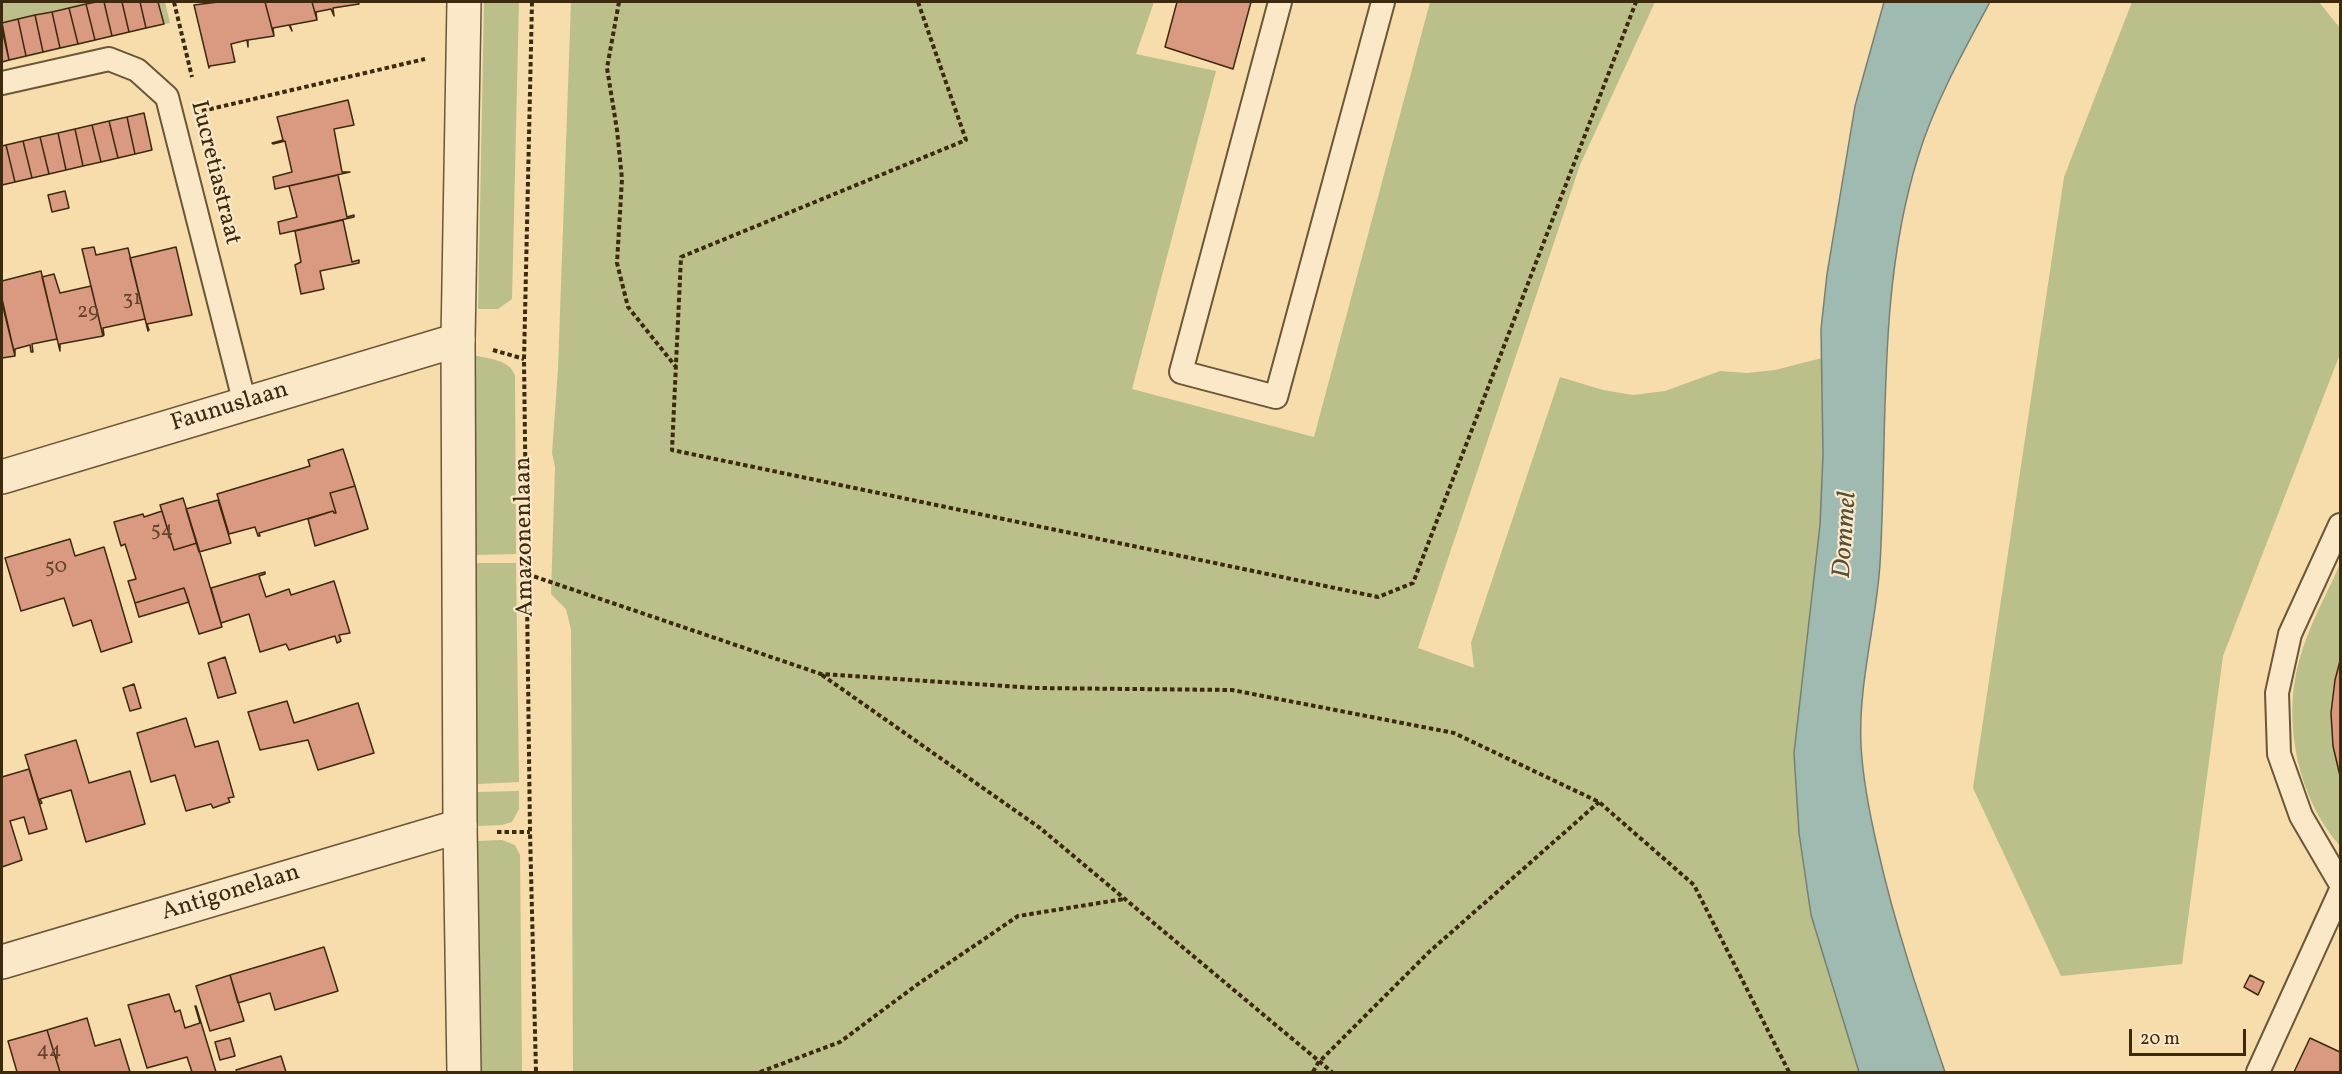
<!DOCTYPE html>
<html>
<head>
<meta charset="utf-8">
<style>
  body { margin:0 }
  #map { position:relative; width:2342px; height:1074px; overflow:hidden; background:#f7dcac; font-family:Vollkorn,serif }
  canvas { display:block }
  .frame { position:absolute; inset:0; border:3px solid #3c290e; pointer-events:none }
  .scale { position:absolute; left:2129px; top:1029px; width:117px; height:27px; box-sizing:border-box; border:3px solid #3c290e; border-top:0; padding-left:8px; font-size:18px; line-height:21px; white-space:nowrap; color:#3c290e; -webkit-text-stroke:4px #fae8c9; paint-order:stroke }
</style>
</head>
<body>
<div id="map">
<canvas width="2342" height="1074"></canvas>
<div class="frame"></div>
<div class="scale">20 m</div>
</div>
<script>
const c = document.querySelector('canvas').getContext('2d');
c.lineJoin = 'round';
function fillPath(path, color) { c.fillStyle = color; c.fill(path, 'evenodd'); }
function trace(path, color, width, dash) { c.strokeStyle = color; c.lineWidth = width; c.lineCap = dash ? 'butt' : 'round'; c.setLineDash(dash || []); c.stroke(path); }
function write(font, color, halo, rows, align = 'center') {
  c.font = font + ' Vollkorn,serif'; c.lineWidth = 4.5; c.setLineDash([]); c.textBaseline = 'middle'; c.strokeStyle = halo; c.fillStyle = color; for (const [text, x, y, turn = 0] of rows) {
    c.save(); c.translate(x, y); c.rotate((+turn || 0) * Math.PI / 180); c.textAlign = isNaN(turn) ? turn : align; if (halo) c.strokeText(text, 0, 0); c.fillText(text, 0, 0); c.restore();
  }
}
fillPath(new Path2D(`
  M 2,2 L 165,2 L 170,23 L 2,63 Z
  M 484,2 L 519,2 L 512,299 L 498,309 L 478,309 Z
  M 571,2 L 1154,2 L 1136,54 L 1216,71 L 1132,389 L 1314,437 L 1430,2 L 1655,2 L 1580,165 L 1418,648 L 1474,668 L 1471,643 L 1560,377 L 1603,390 L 1633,395 L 1665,391 L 1720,371 L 1747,373 L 1775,370 L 1822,358 L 1823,455 L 1820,525 L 1794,753 L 1799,833 L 1811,915 L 1859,1072 L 573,1072 L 571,630 L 566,609 L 551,594 L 555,467 L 552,453 L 558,369 Z
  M 2132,2 L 2319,2 L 2340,28 L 2340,354 L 2223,656 L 2182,964 L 2061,976 L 1973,788 L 2064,177 Z
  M 473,355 C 488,359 510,359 515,376 L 516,554 L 474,555 Z
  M 474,563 L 516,563 L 519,782 L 478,784 Z
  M 2340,564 L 2340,846 C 2298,799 2282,722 2299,661 C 2308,627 2326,596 2340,564 Z
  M 519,791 L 519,809 L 512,822 L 502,825 L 478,826 L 477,792 Z
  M 502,840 L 515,845 L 520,855 L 522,1072 L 481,1072 L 478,841 Z`), '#bbc08a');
const water = new Path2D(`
  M 1884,2 L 1990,2 C 1964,50 1934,104 1918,157 C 1877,288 1888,429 1880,564 C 1876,625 1858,684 1861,746 C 1863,781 1870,816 1878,850 C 1895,926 1920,999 1945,1072 L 1859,1072 L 1811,915 L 1799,833 L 1794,753 L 1820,525 L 1823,455 L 1821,329 L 1827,274 L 1855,106 Z`);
fillPath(water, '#9fbab1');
trace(water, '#778070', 1.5);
const building = new Path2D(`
  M 96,2 L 104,2 L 112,36 L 95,40 L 86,4 Z
  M 104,2 L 122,2 L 129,32 L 112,36 Z
  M 122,2 L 140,2 L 146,28 L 129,32 Z
  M 140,2 L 158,2 L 164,24 L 146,28 Z
  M 218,2 L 265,2 L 274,36 L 248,40 L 248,47 L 247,40 L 231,44 L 235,62 L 210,66 L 209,68 L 194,5 Z
  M 265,2 L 312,2 L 317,20 L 290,25 L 292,31 L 289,25 L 273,28 L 274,36 Z
  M 312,2 L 358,2 L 359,4 L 333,8 L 334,16 L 331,9 L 316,12 L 317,20 Z
  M 1177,2 L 1251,2 L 1233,69 L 1165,47 Z
  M 86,4 L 95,40 L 78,44 L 69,8 Z
  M 69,8 L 78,44 L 60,48 L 52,12 Z
  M 52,12 L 60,48 L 43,52 L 35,15 Z
  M 35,15 L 43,52 L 26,56 L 18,19 Z
  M 18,19 L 26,56 L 9,60 L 2,23 Z
  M 2,29 L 9,60 L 2,62 Z
  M 348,100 L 354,125 L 334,129 L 342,172 L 350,172 L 275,189 L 273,177 L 292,172 L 285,141 L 273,144 L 272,143 L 283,140 L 277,117 Z
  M 144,113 L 152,150 L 135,154 L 127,117 Z
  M 127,117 L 135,154 L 118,158 L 109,121 Z
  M 109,121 L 118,158 L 101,162 L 92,125 Z
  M 92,125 L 101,162 L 83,166 L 75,129 Z
  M 75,129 L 83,166 L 66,170 L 58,133 Z
  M 58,133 L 66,170 L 49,174 L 40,137 Z
  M 40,137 L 49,174 L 32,178 L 23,141 Z
  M 23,141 L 32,178 L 15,182 L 6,145 Z
  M 6,145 L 15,182 L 2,185 L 2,146 Z
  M 338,175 L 347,217 L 354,215 L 354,217 L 280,234 L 278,222 L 297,217 L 289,186 Z
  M 65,191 L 69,208 L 52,212 L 48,195 Z
  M 343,220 L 352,262 L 359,260 L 359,263 L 320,271 L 324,289 L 301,294 L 295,265 L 301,262 L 295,231 Z
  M 94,247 L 96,255 L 128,248 L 145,319 L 103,328 L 104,335 L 103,336 L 82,249 Z
  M 176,247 L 192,315 L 147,324 L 149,330 L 148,331 L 130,258 Z
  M 41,271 L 57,339 L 32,344 L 33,352 L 31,352 L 30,345 L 15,349 L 15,356 L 2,299 L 2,281 Z
  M 54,274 L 60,293 L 91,286 L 103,336 L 60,344 L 60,351 L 42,277 Z
  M 2,299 L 4,311 L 15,356 L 2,358 Z
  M 343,449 L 355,486 L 330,493 L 336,513 L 334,513 L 333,511 L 259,533 L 260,536 L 258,536 L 255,527 L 229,534 L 217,494 L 310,466 L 308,460 Z
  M 355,486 L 368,529 L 315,546 L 308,519 L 333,511 L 334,513 L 336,513 L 330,493 Z
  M 183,498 L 197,543 L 174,550 L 160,505 Z
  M 218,500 L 231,543 L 199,552 L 186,509 Z
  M 162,511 L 174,550 L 197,543 L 222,627 L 199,634 L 184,588 L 135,603 L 128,581 L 136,579 L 125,544 L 121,546 L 114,522 L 143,514 L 144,517 Z
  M 70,539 L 75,556 L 104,547 L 132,642 L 101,652 L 91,620 L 73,626 L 64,598 L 21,611 L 5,558 Z
  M 265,572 L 265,574 L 259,576 L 266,597 L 289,589 L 291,595 L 334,581 L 350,633 L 339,635 L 341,641 L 337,643 L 335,636 L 289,650 L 286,644 L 260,652 L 249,614 L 221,623 L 211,588 Z
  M 184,588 L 189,602 L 139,617 L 135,603 Z
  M 225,657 L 236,693 L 218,698 L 208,663 Z
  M 2340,661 L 2340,776 L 2333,746 L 2331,713 L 2335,680 Z
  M 134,684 L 141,708 L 130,711 L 123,688 Z
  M 287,701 L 294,723 L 358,703 L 374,753 L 318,770 L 308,740 L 260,750 L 248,712 Z
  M 186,718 L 195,747 L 218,741 L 234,797 L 228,798 L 230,802 L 213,808 L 211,804 L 186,811 L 175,775 L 151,782 L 137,733 Z
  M 76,740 L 89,783 L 130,771 L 145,824 L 86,842 L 71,790 L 40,799 L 42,803 L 40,804 L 25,755 Z
  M 29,769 L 47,829 L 29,834 L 24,817 L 10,821 L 22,860 L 2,867 L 2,777 Z
  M 324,947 L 338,991 L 275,1010 L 270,993 L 238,1003 L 230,975 Z
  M 230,975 L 244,1021 L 210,1031 L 196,986 Z
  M 2250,975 L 2264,982 L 2258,995 L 2244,987 Z
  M 169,994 L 175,1012 L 180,1010 L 185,1028 L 200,1023 L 195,1006 L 196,1006 L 216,1072 L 192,1072 L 187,1057 L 147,1068 L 128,1005 Z
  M 87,1018 L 95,1046 L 120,1039 L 130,1072 L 60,1072 L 47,1030 Z
  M 47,1030 L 60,1072 L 17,1072 L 8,1041 Z
  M 230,1038 L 235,1056 L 220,1060 L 215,1042 Z
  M 2310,1038 L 2340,1052 L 2340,1072 L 2294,1072 Z
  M 281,1056 L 286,1072 L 237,1072 L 236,1070 Z`);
fillPath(building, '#da9a81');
trace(building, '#3c290e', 1.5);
const service = new Path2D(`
  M 1280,2 L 1181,372 L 1276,397 L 1383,2
  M 2,83 L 109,59 L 137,70 L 167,97 L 245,404
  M 2340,525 L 2290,634 L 2277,693 L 2279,754 L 2301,816 L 2340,883
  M 2258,1072 L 2340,892`);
const minor = new Path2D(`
  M 2,477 L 458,340
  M 2,962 L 460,826`);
const tertiary = new Path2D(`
  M 464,1072 L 460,826 L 458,340 L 464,2`);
trace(service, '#6b5636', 26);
trace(minor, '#6b5636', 36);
trace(tertiary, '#6b5636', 36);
trace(new Path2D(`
  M 174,2 L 192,77
  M 532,2 L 524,360 L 530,832 L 536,1072
  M 619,2 L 607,68 L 617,130 L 622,179 L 617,263 L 628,307 L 676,367
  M 918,2 L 966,140 L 681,257 L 672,450 L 1378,597 L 1413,583 L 1636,2
  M 202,111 L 425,59
  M 493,350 L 524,359
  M 527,574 L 821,674 L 1035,688 L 1232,690 L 1454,733 L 1599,802 L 1694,885 L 1789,1072
  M 822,675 L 1040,828 L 1332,1072
  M 497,832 L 530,832
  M 760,1072 L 840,1042 L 918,984 L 1018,916 L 1124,899
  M 1313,1072 L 1318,1063 L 1429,952 L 1599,802`), '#3c290e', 4, [4.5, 3]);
trace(service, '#fae8c9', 22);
trace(minor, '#fae8c9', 33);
trace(tertiary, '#fae8c9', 33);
write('21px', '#64452b', null, [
  ["31",132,300],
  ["29",88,313],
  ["54",162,531],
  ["50",56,568],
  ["44",49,1052]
]);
write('24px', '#3c290e', '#fae8c9', [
  ["Lucretiastraat",214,173,76],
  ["Faunuslaan",230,408,-17],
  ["Amazonenlaan",526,537,-91],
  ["Antigonelaan",231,894,-17]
]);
write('italic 26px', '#554d37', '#fae8c9', [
  ["Dommel",1847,535,-86]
]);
</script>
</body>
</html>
